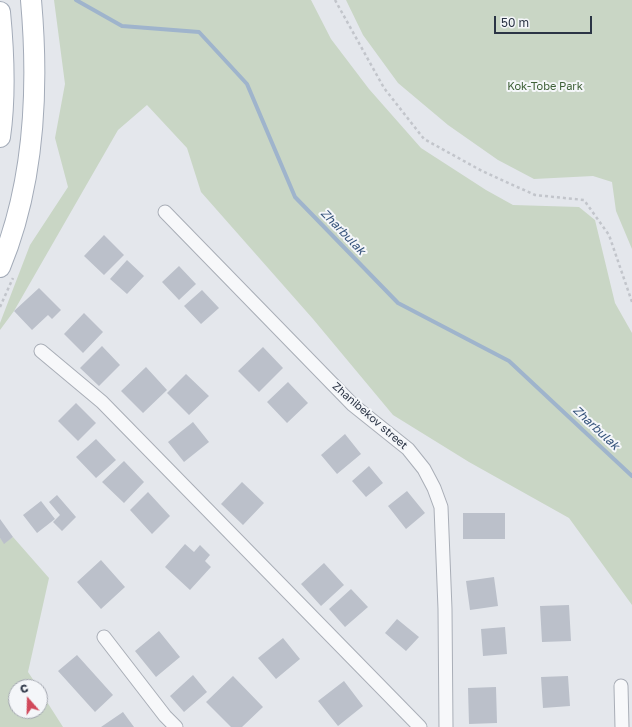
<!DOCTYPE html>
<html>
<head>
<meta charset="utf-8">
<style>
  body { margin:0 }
  #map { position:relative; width:632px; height:727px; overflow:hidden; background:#e4e7ec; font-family:"Golos Text",sans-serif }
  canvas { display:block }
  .north { position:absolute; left:8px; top:679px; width:40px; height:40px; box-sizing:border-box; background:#f4f6f9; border:1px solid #a4a8b1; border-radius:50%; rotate:340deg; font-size:11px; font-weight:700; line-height:16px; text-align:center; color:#2b3445 }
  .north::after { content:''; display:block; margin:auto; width:14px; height:18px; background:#d1495b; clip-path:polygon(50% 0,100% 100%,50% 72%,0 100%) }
  .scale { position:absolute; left:494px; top:16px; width:98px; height:18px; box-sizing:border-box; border:2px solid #2b3445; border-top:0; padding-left:5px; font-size:12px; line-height:14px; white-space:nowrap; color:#2b3445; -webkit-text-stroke:3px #f4f6f9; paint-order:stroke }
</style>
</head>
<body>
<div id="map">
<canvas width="632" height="727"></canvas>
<div class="north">С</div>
<div class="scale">50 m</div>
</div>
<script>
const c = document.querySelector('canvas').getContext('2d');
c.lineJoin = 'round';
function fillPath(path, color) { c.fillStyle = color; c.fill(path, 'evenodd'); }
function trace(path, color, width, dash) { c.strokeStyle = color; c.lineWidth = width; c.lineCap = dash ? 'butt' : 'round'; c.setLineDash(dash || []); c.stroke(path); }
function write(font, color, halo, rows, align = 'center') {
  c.font = font + ' "Golos Text",sans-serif'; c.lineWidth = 4; c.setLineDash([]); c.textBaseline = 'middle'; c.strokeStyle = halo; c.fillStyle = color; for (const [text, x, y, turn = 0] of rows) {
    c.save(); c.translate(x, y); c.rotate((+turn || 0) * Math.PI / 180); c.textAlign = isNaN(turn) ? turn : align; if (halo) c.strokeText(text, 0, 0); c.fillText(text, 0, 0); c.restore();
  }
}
fillPath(new Path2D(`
  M 54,0 L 311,0 L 331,39 L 369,89 L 421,148 L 486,190 L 513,205 L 579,207 L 595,220 L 615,303 L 632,333 L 632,605 L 569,518 L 469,462 L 393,415 L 313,319 L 201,192 L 187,148 L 147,105 L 118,130 L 14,311 L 0,330 L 0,323 L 30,245 L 68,187 L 55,138 L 65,84 Z
  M 346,0 L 632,0 L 632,249 L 616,211 L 612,182 L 593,176 L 534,179 L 498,160 L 448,125 L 398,83 L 363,35 Z
  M 13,537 L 49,578 L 28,672 L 38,687 L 16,687 L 16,711 L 40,711 L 40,691 L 63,727 L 0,727 L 0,538 L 4,543 Z`), '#c9d6c5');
trace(new Path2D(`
  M 76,0 L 122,26 L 199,32 L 247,84 L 295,197 L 398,303 L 509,361 L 632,476`), '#9fb4cc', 4);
fillPath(new Path2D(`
  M 104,235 L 124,255 L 104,275 L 84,256 Z
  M 127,260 L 144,276 L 127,294 L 110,279 Z
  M 179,266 L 196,284 L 179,300 L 162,282 Z
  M 39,288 L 61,310 L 52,319 L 48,315 L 32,330 L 14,311 Z
  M 202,290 L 219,308 L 201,324 L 184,306 Z
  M 84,313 L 103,332 L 83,353 L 64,334 Z
  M 102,346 L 120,365 L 99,386 L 80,368 Z
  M 263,347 L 283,368 L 259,392 L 238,371 Z
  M 146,367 L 167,390 L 143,413 L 121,391 Z
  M 186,374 L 209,396 L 189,415 L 167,393 Z
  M 288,382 L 308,403 L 287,423 L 267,402 Z
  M 76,403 L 96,423 L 78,441 L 58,421 Z
  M 193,422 L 209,442 L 184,462 L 168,442 Z
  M 345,434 L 361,454 L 337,474 L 321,455 Z
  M 96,439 L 116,460 L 96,478 L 76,457 Z
  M 124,461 L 144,482 L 124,503 L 102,482 Z
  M 369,466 L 383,483 L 366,497 L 352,481 Z
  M 242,482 L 264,503 L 243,525 L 221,504 Z
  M 407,491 L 425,513 L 406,529 L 388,506 Z
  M 148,492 L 170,516 L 152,534 L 130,510 Z
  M 57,495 L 76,517 L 62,531 L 53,522 L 60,515 L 49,502 Z
  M 41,501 L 55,519 L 37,533 L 23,515 Z
  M 463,513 L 505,513 L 505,539 L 463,539 Z
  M 0,519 L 13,537 L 4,544 L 0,538 Z
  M 185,544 L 194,552 L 200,545 L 210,555 L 205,561 L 211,567 L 190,590 L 165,567 Z
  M 101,560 L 125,587 L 101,609 L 77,582 Z
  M 324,563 L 344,585 L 321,606 L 301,584 Z
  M 494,577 L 498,606 L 470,610 L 466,581 Z
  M 351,589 L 368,607 L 345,627 L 329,609 Z
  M 569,605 L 571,641 L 542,642 L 540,606 Z
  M 397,619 L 419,637 L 406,651 L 385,633 Z
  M 505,627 L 507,654 L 483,656 L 481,629 Z
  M 159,631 L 180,657 L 156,677 L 135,651 Z
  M 283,638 L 300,659 L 276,679 L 258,658 Z
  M 77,655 L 113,695 L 95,712 L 58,671 Z
  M 193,675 L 207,692 L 184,712 L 170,696 Z
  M 233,676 L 263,707 L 242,727 L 231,727 L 206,702 Z
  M 568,676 L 570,706 L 543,708 L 541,677 Z
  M 344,681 L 363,706 L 338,726 L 318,701 Z
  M 496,687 L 497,723 L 469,724 L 468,688 Z
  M 123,712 L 134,727 L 101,727 Z`), '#bbc0ca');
const street = new Path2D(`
  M 165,212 L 353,405 L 408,449 L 424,469 L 434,488 L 441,507 L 445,609 L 446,727
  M 41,351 L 102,402 L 420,727
  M 104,637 L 165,716 L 176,727
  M 621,686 L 622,727`);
const primary = new Path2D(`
  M 0,12 C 4,53 6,95 0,137
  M 0,267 C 35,183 39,90 31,0`);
trace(street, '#a9aeb7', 15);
trace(primary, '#a3abb8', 22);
trace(new Path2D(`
  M 335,0 L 384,88 L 424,139 L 482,171 L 535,195 L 584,200 L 609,235 L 632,302
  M 0,307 L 13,278`), '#c2c5cb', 2.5, [3, 3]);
trace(street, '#f7f8fa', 13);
trace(primary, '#fff', 20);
write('11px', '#3f6138', '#f4f6f9', [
  ["Kok-Tobe Park",545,87]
]);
write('11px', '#2b3445', '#f4f6f9', [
  ["Zhanibekov street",370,416,41]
]);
write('italic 12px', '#34527a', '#f4f6f9', [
  ["Zharbulak",343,232,46],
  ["Zharbulak",596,428,43]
]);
</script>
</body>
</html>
